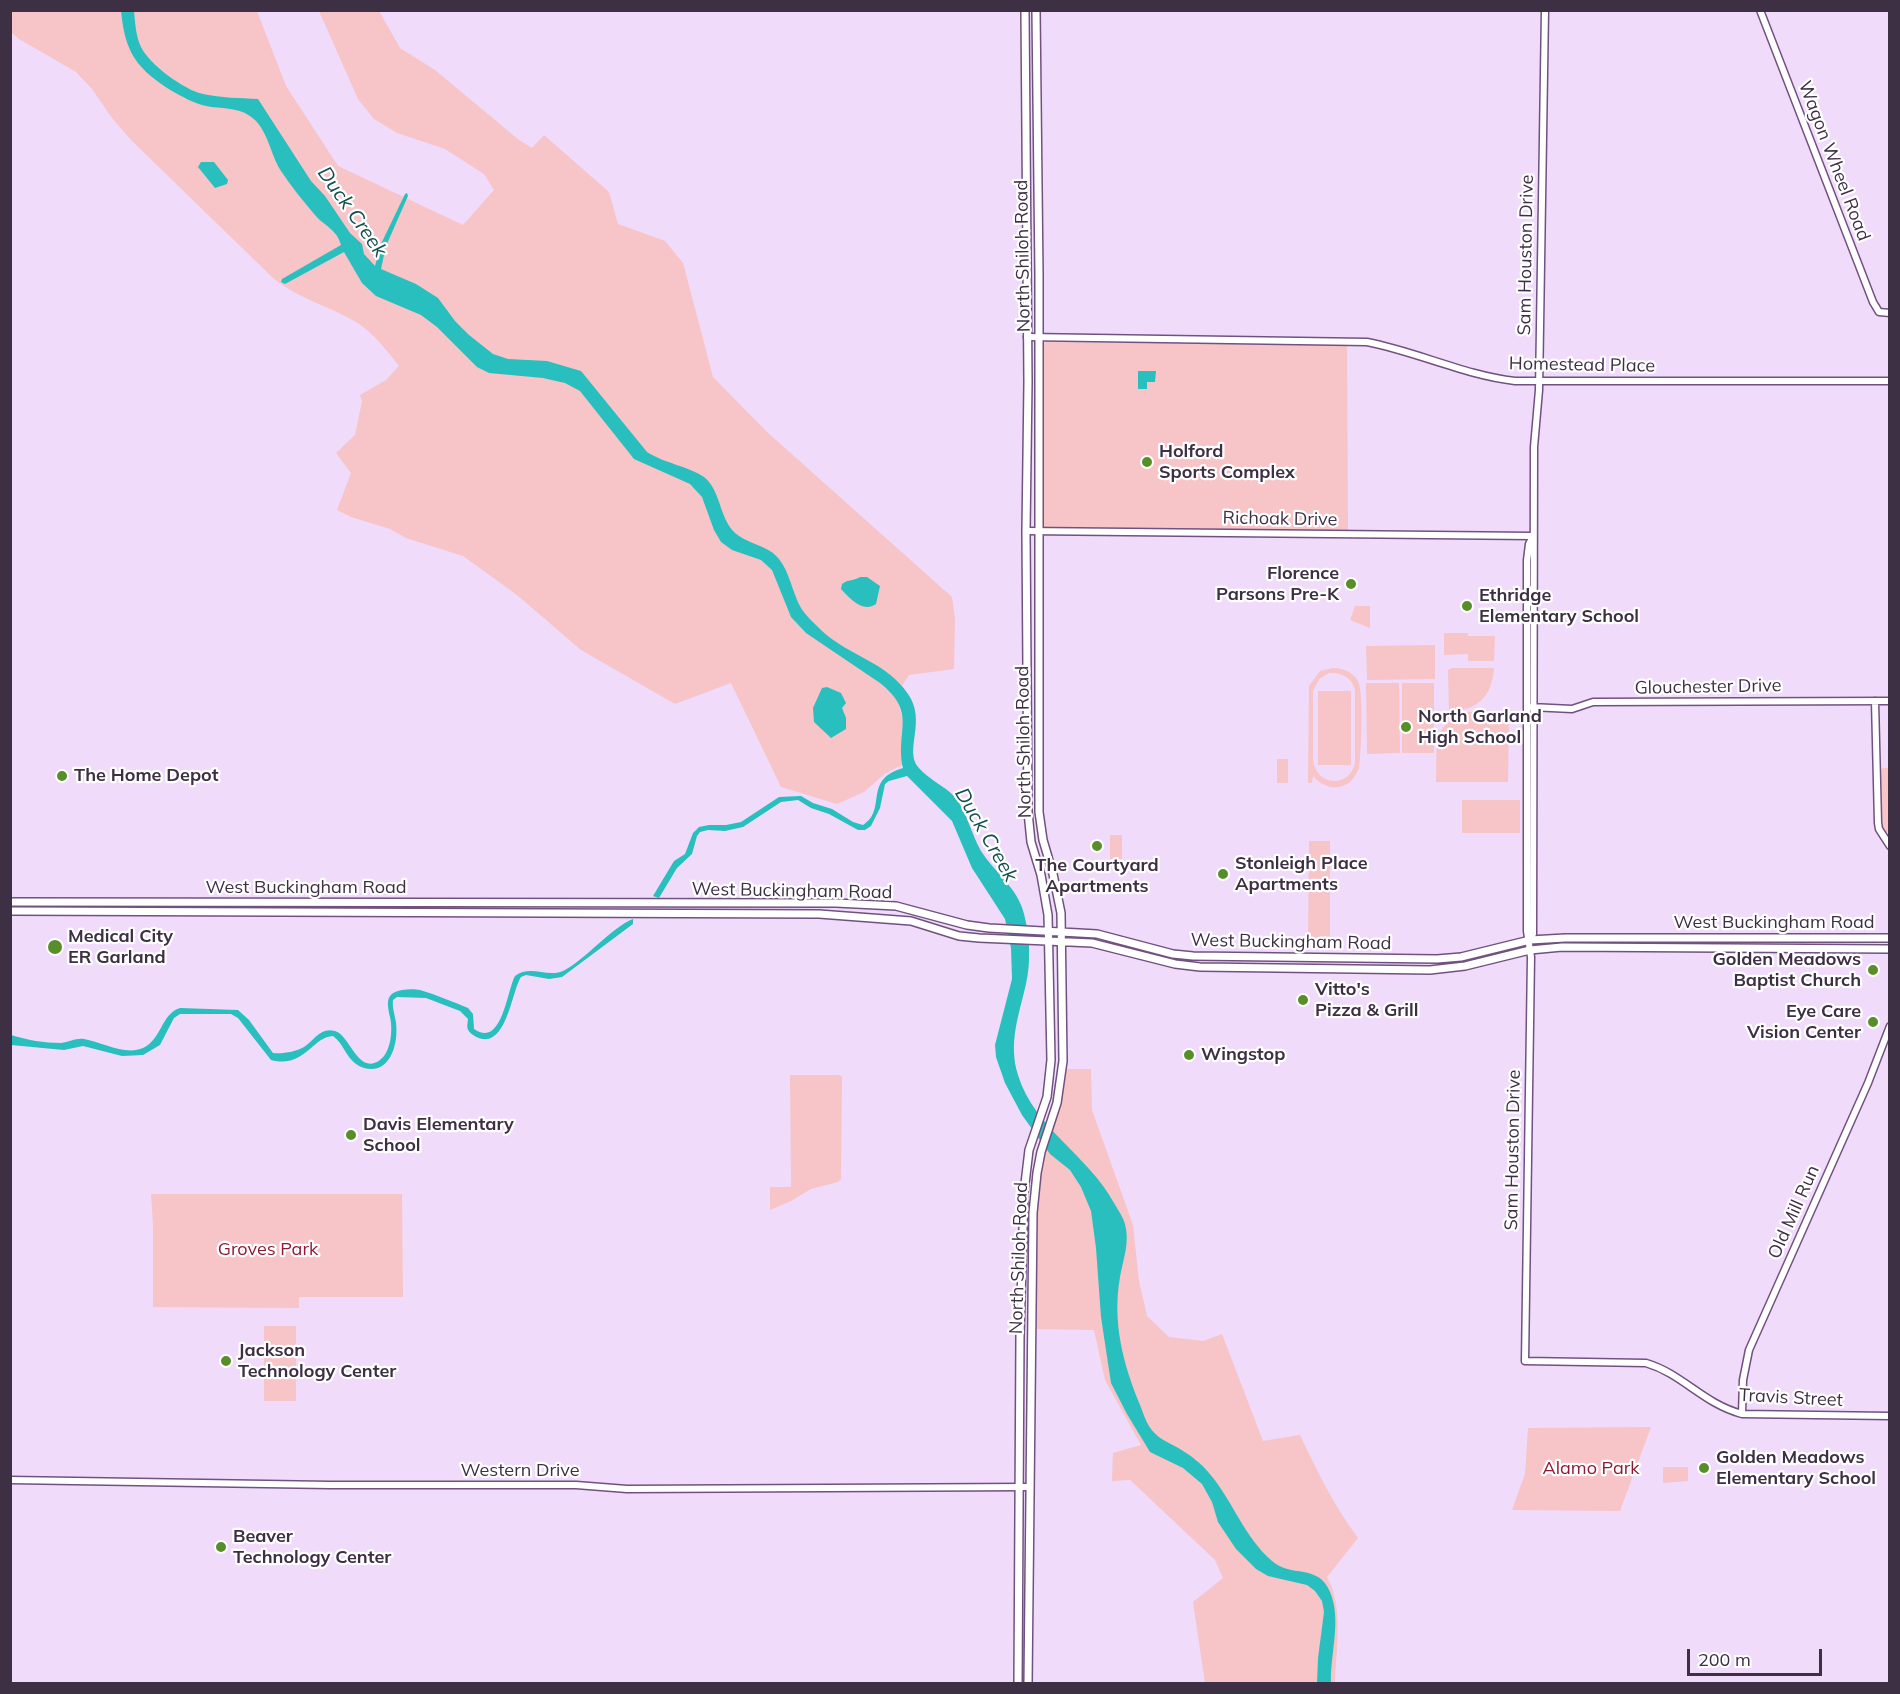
<!DOCTYPE html>
<html>
<head>
<meta charset="utf-8">
<style>
  body { margin:0 }
  #map { position:relative; width:1900px; height:1694px; overflow:hidden; background:#f0dbfb; font-family:Mulish,sans-serif }
  canvas { display:block }
  .frame { position:absolute; inset:0; border:12px solid #3d2f44; pointer-events:none }
  .scale { position:absolute; left:1687px; top:1649px; width:135px; height:27px; box-sizing:border-box; border:3px solid #3d2f44; border-top:0; padding-left:8px; font-size:18px; line-height:21px; white-space:nowrap; color:#3d2f44; -webkit-text-stroke:4px #fff; paint-order:stroke }
</style>
</head>
<body>
<div id="map">
<canvas width="1900" height="1694"></canvas>
<div class="frame"></div>
<div class="scale">200 m</div>
</div>
<script>
const c = document.querySelector('canvas').getContext('2d');
c.lineJoin = 'round';
function fillPath(path, color) { c.fillStyle = color; c.fill(path, 'evenodd'); }
function trace(path, color, width, dash) { c.strokeStyle = color; c.lineWidth = width; c.lineCap = dash ? 'butt' : 'round'; c.setLineDash(dash || []); c.stroke(path); }
function write(font, color, halo, rows, align = 'center') {
  c.font = font + ' Mulish,sans-serif'; c.lineWidth = 4.5; c.setLineDash([]); c.textBaseline = 'middle'; c.strokeStyle = halo; c.fillStyle = color; for (const [text, x, y, turn = 0] of rows) {
    c.save(); c.translate(x, y); c.rotate((+turn || 0) * Math.PI / 180); c.textAlign = isNaN(turn) ? turn : align; if (halo) c.strokeText(text, 0, 0); c.fillText(text, 0, 0); c.restore();
  }
}
fillPath(new Path2D(`
  M 10,11 L 257,11 L 286,86 L 338,166 L 463,225 L 494,190 L 484,174 L 445,149 L 397,133 L 374,119 L 358,99 L 319,11 L 379,11 L 400,48 L 435,70 L 519,140 L 532,148 L 544,135 L 609,192 L 618,224 L 665,241 L 683,263 L 713,377 L 767,432 L 952,597 L 955,619 L 954,669 L 909,675 L 896,695 L 907,734 L 904,764 L 886,773 L 864,792 L 837,804 L 781,787 L 731,683 L 675,704 L 581,650 L 517,595 L 463,556 L 406,538 L 390,529 L 351,517 L 337,510 L 351,473 L 336,453 L 355,435 L 362,401 L 360,395 L 386,380 L 399,366 C 387,351 374,333 356,322 C 328,305 300,300 273,278 L 131,140 L 112,118 L 92,89 L 76,72 L 19,39 L 11,32 Z
  M 1046,342 L 1347,345 L 1348,532 L 1043,527 L 1041,525 L 1042,344 Z
  M 1355,606 L 1370,606 L 1370,628 L 1350,620 Z
  M 1444,633 L 1468,633 L 1468,636 L 1495,636 L 1494,661 L 1468,661 L 1468,654 L 1444,655 Z
  M 1435,645 L 1435,679 L 1367,680 L 1366,646 Z
  M 1333,668 C 1343,668 1353,672 1358,681 C 1364,693 1361,752 1359,768 C 1351,790 1329,794 1313,776 L 1312,783 L 1308,783 L 1309,686 L 1320,671 ZM 1329,673 C 1341,672 1352,677 1355,690 L 1355,763 C 1349,789 1316,786 1313,760 L 1313,691 L 1319,679 Z
  M 1452,668 L 1494,668 C 1492,696 1478,711 1449,711 L 1448,670 Z
  M 1366,683 L 1399,683 L 1400,753 L 1367,754 Z
  M 1402,683 L 1434,683 L 1434,753 L 1402,753 Z
  M 1318,691 L 1351,691 L 1351,765 L 1318,765 Z
  M 1468,712 L 1509,713 L 1508,782 L 1436,782 C 1438,747 1429,725 1468,712 Z
  M 1277,759 L 1288,759 L 1288,783 L 1277,783 Z
  M 1883,768 L 1889,768 L 1889,832 L 1883,832 L 1880,824 L 1880,771 Z
  M 1462,800 L 1520,800 L 1520,833 L 1462,833 Z
  M 1110,835 L 1122,835 L 1122,859 L 1110,859 Z
  M 1309,841 L 1330,841 L 1330,939 L 1308,939 Z
  M 1066,1069 L 1091,1069 L 1092,1110 L 1133,1225 L 1139,1281 L 1147,1316 L 1169,1337 L 1203,1341 L 1222,1334 L 1263,1441 L 1300,1435 C 1317,1471 1334,1506 1358,1538 L 1327,1577 C 1344,1608 1336,1649 1335,1683 L 1205,1683 L 1193,1602 L 1223,1578 L 1215,1560 L 1130,1480 L 1112,1481 L 1113,1453 L 1141,1445 L 1105,1380 L 1094,1330 L 1034,1329 L 1037,1186 L 1042,1157 L 1056,1117 Z
  M 790,1075 L 839,1075 L 842,1077 L 841,1179 L 838,1182 L 811,1189 L 791,1201 L 770,1210 L 770,1187 L 791,1187 Z
  M 151,1194 L 402,1194 L 403,1297 L 299,1297 L 299,1308 L 153,1307 L 153,1224 Z
  M 264,1326 L 296,1326 L 296,1401 L 264,1401 Z
  M 1651,1427 L 1620,1511 L 1512,1510 L 1525,1474 L 1528,1428 Z
  M 1663,1467 L 1688,1467 L 1688,1481 L 1663,1483 Z`), '#f7c4c7');
fillPath(new Path2D(`
  M 121,11 L 134,11 C 135,22 136,37 141,47 C 149,64 184,90 203,94 C 221,98 240,98 258,99 L 311,181 L 325,196 L 350,233 L 362,244 L 364,254 L 375,266 L 381,244 L 405,194 L 407,193 L 408,196 L 386,246 L 381,269 L 416,284 L 438,298 L 455,321 L 469,335 L 493,354 L 508,359 L 547,361 L 581,371 L 647,452 C 664,463 690,467 704,477 C 722,491 719,523 739,536 C 752,545 769,546 779,559 C 790,573 792,592 801,608 C 806,616 815,624 822,631 C 849,656 887,662 908,694 C 927,721 904,750 918,767 C 928,779 943,785 954,796 C 967,811 971,834 981,851 C 995,873 1018,888 1024,914 C 1030,936 1031,962 1026,984 C 1019,1015 1008,1043 1018,1075 C 1034,1128 1089,1156 1114,1203 C 1118,1210 1123,1217 1125,1224 C 1130,1243 1123,1259 1120,1277 C 1112,1322 1123,1364 1140,1405 C 1143,1412 1145,1420 1149,1426 C 1157,1439 1168,1442 1180,1449 C 1190,1455 1202,1464 1209,1473 C 1233,1501 1244,1537 1272,1561 C 1291,1578 1318,1563 1330,1592 C 1342,1620 1330,1654 1331,1683 L 1317,1683 L 1318,1658 L 1324,1612 L 1322,1601 L 1315,1591 L 1307,1585 L 1268,1576 L 1256,1569 L 1236,1549 L 1218,1522 L 1212,1502 L 1202,1484 L 1183,1468 L 1150,1452 L 1127,1414 L 1111,1383 L 1101,1317 L 1096,1248 L 1091,1211 L 1081,1187 L 1070,1170 L 1050,1154 L 1022,1115 L 1005,1083 L 996,1057 L 995,1045 L 1012,979 L 1011,948 L 1005,919 L 972,868 L 952,821 L 907,776 L 889,781 L 885,784 L 880,808 L 871,826 L 865,830 L 858,830 L 829,814 L 811,808 L 798,800 L 781,802 L 743,827 L 725,831 L 708,830 L 700,832 L 697,836 L 692,854 L 677,868 L 659,898 L 653,896 L 674,861 L 685,854 L 693,833 L 699,827 L 709,825 L 726,825 L 741,822 L 779,797 L 801,796 L 813,803 L 832,809 L 853,822 L 863,825 C 888,809 862,780 903,768 C 895,731 918,713 880,683 L 806,633 L 791,617 L 772,570 L 761,560 L 732,550 L 721,542 L 714,530 L 702,497 L 690,484 L 634,459 L 580,391 L 565,383 L 543,378 L 489,373 L 477,367 L 437,327 L 421,315 L 376,296 L 362,283 L 344,252 L 285,284 L 281,282 L 282,279 L 341,245 C 337,229 324,226 315,215 C 303,201 291,186 281,171 C 270,154 268,128 250,116 C 237,107 221,109 206,106 C 193,103 183,97 172,91 C 137,69 125,53 121,11 Z
  M 201,162 L 214,162 L 228,180 L 227,184 L 215,188 L 198,167 Z
  M 1138,371 L 1156,371 L 1155,382 L 1147,382 L 1147,389 L 1138,389 Z
  M 860,577 L 867,577 L 880,586 L 876,604 C 863,613 850,599 841,589 L 842,584 C 848,579 854,581 860,577 Z
  M 827,687 L 841,693 L 846,703 L 842,708 L 846,718 L 846,729 L 831,738 L 814,722 L 813,708 L 822,688 Z
  M 633,919 L 633,924 L 562,977 L 549,979 L 526,975 L 521,977 C 511,992 506,1056 473,1035 C 466,1030 467,1027 468,1019 L 460,1011 L 426,998 L 397,997 L 393,1000 C 392,1008 395,1015 396,1023 C 398,1038 394,1062 378,1068 C 371,1070 363,1069 356,1064 C 346,1057 343,1043 333,1036 C 312,1037 304,1069 271,1060 L 238,1018 L 231,1014 L 180,1014 L 174,1018 L 160,1045 L 143,1055 L 122,1056 L 83,1046 L 64,1050 L 11,1045 L 11,1035 C 27,1040 44,1043 61,1043 C 69,1042 76,1038 84,1039 C 102,1042 125,1056 143,1048 C 162,1039 161,1014 180,1008 L 238,1010 L 249,1020 L 273,1053 C 283,1054 295,1052 304,1047 C 315,1040 320,1027 335,1031 C 350,1035 358,1076 380,1060 C 391,1052 393,1030 390,1017 C 387,1003 385,993 402,990 C 408,989 415,989 420,990 C 437,995 453,1002 468,1008 L 473,1014 L 474,1029 C 502,1049 507,990 515,976 C 531,964 548,979 565,970 C 587,958 612,927 633,919 Z`), '#28bfbe');
const tertiary = new Path2D(`
  M 1760,10 L 1873,302 L 1879,312 L 1890,313
  M 1027,337 L 1367,342 C 1418,352 1464,375 1515,381 L 1890,381
  M 1026,531 L 1533,536
  M 1533,536 L 1529,544 L 1527,560 L 1527,931 L 1531,957 L 1525,1361 L 1646,1363 C 1683,1374 1702,1403 1742,1414 L 1890,1416
  M 1875,701 L 1878,823 L 1879,829 L 1890,846
  M 1531,707 L 1572,709 L 1593,702 L 1890,701
  M 1530,940 L 1533,934 L 1534,447 L 1539,390 L 1545,10
  M 1742,1414 L 1743,1380 L 1749,1350 L 1868,1083 L 1890,1026
  M 10,1480 L 330,1485 L 576,1485 L 627,1489 L 1029,1487`);
const secondary = new Path2D(`
  M 10,902 L 836,903 L 896,906 L 967,925 L 989,928 L 1097,934 L 1173,954 L 1193,956 L 1437,959 L 1461,957 L 1530,940 L 1565,938 L 1890,938
  M 10,911 L 819,914 L 911,921 L 959,936 L 979,938 L 1092,943 L 1175,964 L 1200,967 L 1430,970 L 1465,966 L 1530,950 L 1562,947 L 1890,949
  M 1018,1684 L 1020,1336 L 1024,1192 L 1029,1150 L 1047,1097 L 1051,1060 L 1048,915 L 1041,875 L 1031,842 L 1028,812 L 1026,531 L 1028,382 L 1025,10
  M 1028,1684 L 1033,1213 L 1037,1173 L 1041,1152 L 1057,1103 L 1063,1061 L 1061,913 L 1053,874 L 1043,840 L 1039,812 L 1039,275 L 1036,10`);
trace(tertiary, '#715180', 9);
trace(secondary, '#715180', 10);
trace(tertiary, '#fff', 6);
trace(secondary, '#fff', 7);
for (const [x, y, r, color] of [
  [1147,462,6,"#578e29"],
  [1351,584,6,"#578e29"],
  [1467,606,6,"#578e29"],
  [1406,727,6,"#578e29"],
  [62,776,6,"#578e29"],
  [1097,846,6,"#578e29"],
  [1223,874,6,"#578e29"],
  [55,947,8,"#578e29"],
  [1873,970,6,"#578e29"],
  [1303,1000,6,"#578e29"],
  [1873,1022,6,"#578e29"],
  [1189,1055,6,"#578e29"],
  [351,1135,6,"#578e29"],
  [226,1361,6,"#578e29"],
  [1704,1468,6,"#578e29"],
  [221,1547,6,"#578e29"]
]) { const dot = new Path2D(); dot.arc(x, y, r, 0, 2 * Math.PI); c.fillStyle = color; c.fill(dot); trace(dot, '#fff', 2); }
write('18px', '#3d2f44', '#fff', [
  ["Wagon Wheel Road",1834,161,69],
  ["Sam Houston Drive",1526,255,-89],
  ["North Shiloh Road",1023,256,-91],
  ["Homestead Place",1582,365,1],
  ["Richoak Drive",1280,519,1],
  ["Glouchester Drive",1708,687,-1],
  ["North Shiloh Road",1024,742,-91],
  ["West Buckingham Road",306,888],
  ["West Buckingham Road",792,891,1],
  ["West Buckingham Road",1774,923],
  ["West Buckingham Road",1291,942,1],
  ["Sam Houston Drive",1513,1150,-89],
  ["Old Mill Run",1794,1212,-66],
  ["North Shiloh Road",1019,1258,-88],
  ["Travis Street",1791,1398,3],
  ["Western Drive",520,1471]
]);
write('bold 18px', '#3d2f44', '#fff', [
  ["Holford",1159,452],
  ["Sports Complex",1159,473],
  ["Florence",1339,574,"right"],
  ["Parsons Pre-K",1339,595,"right"],
  ["Ethridge",1479,596],
  ["Elementary School",1479,617],
  ["North Garland",1418,717],
  ["High School",1418,738],
  ["The Home Depot",74,776],
  ["Stonleigh Place",1235,864],
  ["Apartments",1235,885],
  ["The Courtyard",1097,866,"center"],
  ["Apartments",1097,887,"center"],
  ["Medical City",68,937],
  ["ER Garland",68,958],
  ["Golden Meadows",1861,960,"right"],
  ["Baptist Church",1861,981,"right"],
  ["Vitto's",1315,990],
  ["Pizza & Grill",1315,1011],
  ["Eye Care",1861,1012,"right"],
  ["Vision Center",1861,1033,"right"],
  ["Wingstop",1201,1055],
  ["Davis Elementary",363,1125],
  ["School",363,1146],
  ["Jackson",238,1351],
  ["Technology Center",238,1372],
  ["Golden Meadows",1716,1458],
  ["Elementary School",1716,1479],
  ["Beaver",233,1537],
  ["Technology Center",233,1558]
], 'left');
write('18px', '#8d1b35', '#fff', [
  ["Groves Park",268,1250],
  ["Alamo Park",1591,1469]
]);
write('italic 20px', '#114e4d', '#fff', [
  ["Duck Creek",352,212,55],
  ["Duck Creek",986,835,60]
]);
</script>
</body>
</html>
